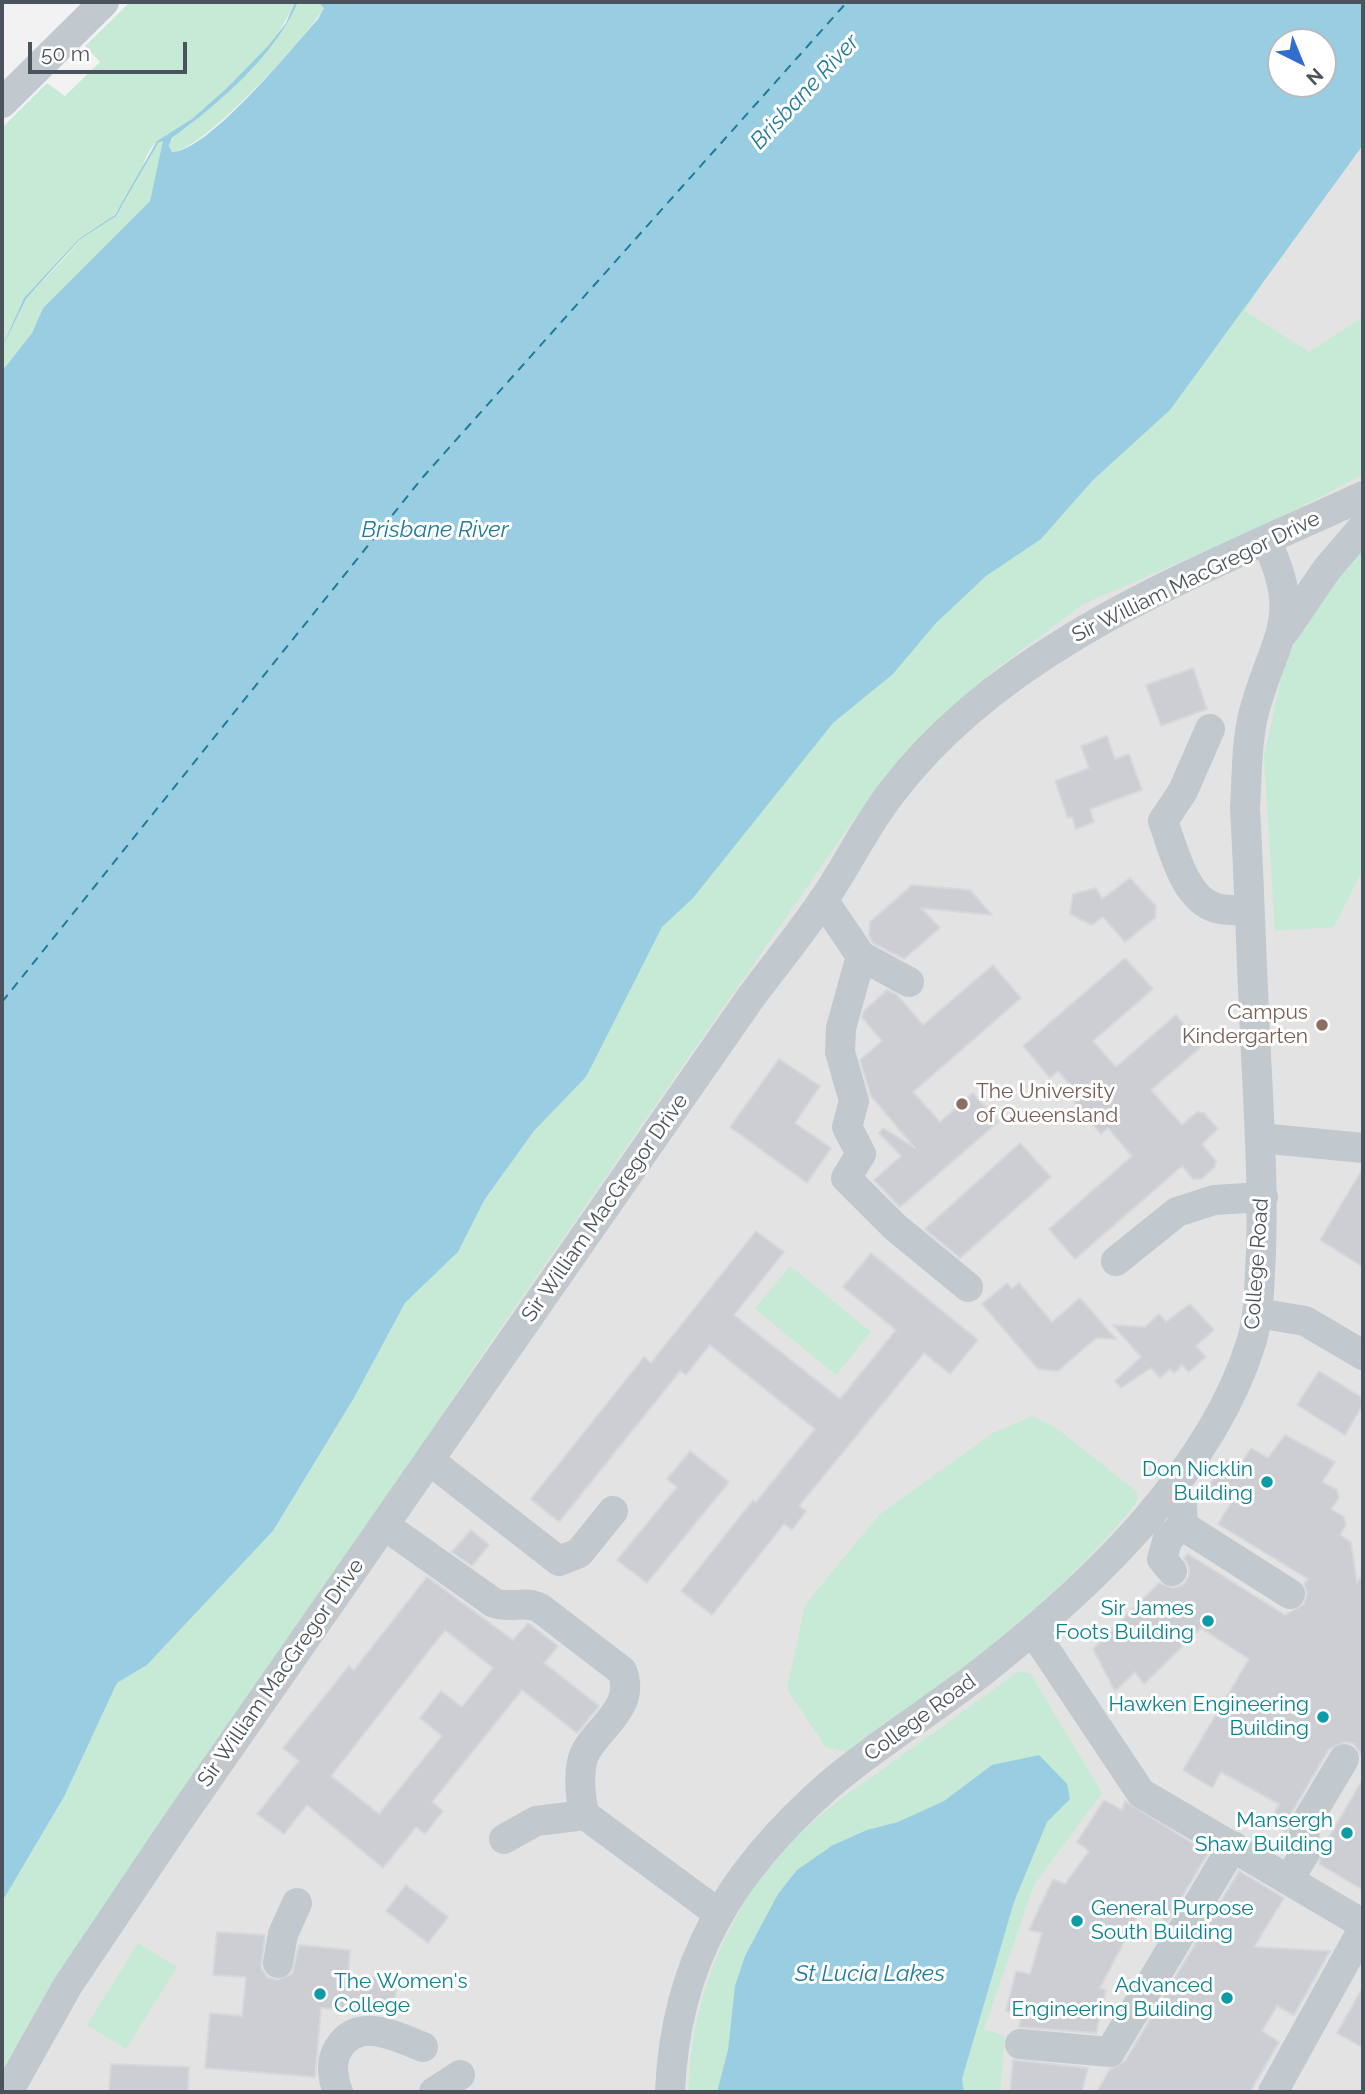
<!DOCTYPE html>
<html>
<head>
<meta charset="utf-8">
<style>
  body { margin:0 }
  #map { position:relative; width:1365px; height:2094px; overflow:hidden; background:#f3f2f2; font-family:Raleway,sans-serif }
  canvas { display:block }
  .frame { position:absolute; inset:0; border:4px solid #4b535c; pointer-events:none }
  .north { position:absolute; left:1267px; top:28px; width:70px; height:70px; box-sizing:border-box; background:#fff; border:2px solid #b7babe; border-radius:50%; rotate:137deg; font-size:19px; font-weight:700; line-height:28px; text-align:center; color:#4b535c }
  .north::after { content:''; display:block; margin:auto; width:24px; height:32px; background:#316dce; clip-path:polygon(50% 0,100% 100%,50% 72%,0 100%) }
  .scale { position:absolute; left:28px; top:42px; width:159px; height:32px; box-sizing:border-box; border:4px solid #4b535c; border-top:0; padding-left:9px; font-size:21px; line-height:24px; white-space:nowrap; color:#4b535c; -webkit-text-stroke:5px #fff; paint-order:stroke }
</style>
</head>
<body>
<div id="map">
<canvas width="1365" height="2094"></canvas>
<div class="frame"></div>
<div class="north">N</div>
<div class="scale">50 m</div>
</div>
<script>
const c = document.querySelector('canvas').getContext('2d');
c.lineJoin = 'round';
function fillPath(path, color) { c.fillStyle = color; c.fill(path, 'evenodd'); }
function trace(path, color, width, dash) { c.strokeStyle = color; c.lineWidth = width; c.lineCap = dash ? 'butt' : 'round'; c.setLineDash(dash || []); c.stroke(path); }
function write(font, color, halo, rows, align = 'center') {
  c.font = font + ' Raleway,sans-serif'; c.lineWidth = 6; c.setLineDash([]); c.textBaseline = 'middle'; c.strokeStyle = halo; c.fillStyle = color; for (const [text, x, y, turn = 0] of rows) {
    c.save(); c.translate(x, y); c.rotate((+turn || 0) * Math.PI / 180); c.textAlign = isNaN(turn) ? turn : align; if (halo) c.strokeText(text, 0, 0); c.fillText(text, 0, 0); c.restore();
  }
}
fillPath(new Path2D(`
  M 1363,145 L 1363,2092 L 2,2092 L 2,1902 L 1245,311 L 1295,235 Z`), '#e4e3e3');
fillPath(new Path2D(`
  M 130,2 L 295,2 C 275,48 230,91 190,121 C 180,128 168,134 158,141 C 145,151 143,169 136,183 C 127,199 117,213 103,225 C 132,204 138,170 158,143 L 164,141 L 150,201 L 43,308 L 32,333 L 2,371 L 2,348 L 26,299 L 85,236 L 24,298 L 2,347 L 2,128 L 47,83 L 65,96 L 100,62 L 85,46 Z
  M 298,2 L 318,2 L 324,8 C 307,37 203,151 172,152 L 169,146 C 173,133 186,129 195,120 C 233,86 277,49 298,2 Z
  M 1363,145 L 1295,235 L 1245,311 L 1309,352 L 1363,317 L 1363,474 L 1277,520 L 1083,604 L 992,672 L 917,744 L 855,818 L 481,1356 L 2,2079 L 2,1902 L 64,1797 L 117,1683 L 147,1665 L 273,1531 L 354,1398 L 405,1303 L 458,1252 L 485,1199 L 534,1131 L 586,1077 L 652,916 Z
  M 1363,541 L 1363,869 L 1334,927 L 1275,931 L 1264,757 L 1285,661 L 1343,560 Z
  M 790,1266 L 871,1332 L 836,1375 L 755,1309 Z
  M 1033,1416 L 1056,1428 L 1136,1491 L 1138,1497 L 1133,1507 C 1053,1606 949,1679 847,1752 L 826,1747 L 787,1689 L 805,1605 L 879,1515 L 993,1433 Z
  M 1017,1672 L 1030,1673 L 1102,1793 L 1034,1885 L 984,2029 L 1005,2036 L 1000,2092 L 689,2092 C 689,2002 729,1907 791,1842 C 820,1812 855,1789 887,1766 C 931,1735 974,1704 1017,1672 Z
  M 138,1943 L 177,1967 L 126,2049 L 87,2025 Z`), '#c6ead6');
fillPath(new Path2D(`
  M 295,2 L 298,2 C 274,57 219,103 172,138 L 169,146 L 172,152 C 209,151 292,48 318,19 L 324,8 L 318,2 L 1363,2 L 1363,145 L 1170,410 L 1093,480 L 1041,539 L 986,576 L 935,624 L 893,674 L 833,723 L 693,898 L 662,927 L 586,1077 L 534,1131 L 485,1199 L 458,1252 L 405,1303 L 354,1398 L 273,1531 L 147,1665 L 117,1683 L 64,1797 L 2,1902 L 2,371 L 32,333 L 43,308 L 150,201 L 163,141 L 158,143 L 116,216 L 79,240 L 26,299 L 2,348 L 2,347 L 24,298 L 79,239 L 115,215 L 157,141 L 192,119 L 227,88 L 268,46 L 286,23 ZM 1281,42 L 1323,42 L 1323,84 L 1281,84 Z
  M 1039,1755 L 1067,1784 L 1070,1799 L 1047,1822 L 1014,1902 L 962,2079 L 964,2092 L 717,2092 L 728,2050 L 735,1986 L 745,1956 L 778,1894 L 797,1870 L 833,1845 L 867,1830 L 898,1822 L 944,1801 L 992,1765 Z`), '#99cee2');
trace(new Path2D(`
  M 2,1002 L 423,477 L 847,2`), '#1f7b9b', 2, [9, 7]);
const building = new Path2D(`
  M 1193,668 L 1207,709 L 1161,726 L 1146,685 Z
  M 1107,736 L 1115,759 L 1129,754 L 1142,790 L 1090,809 L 1094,822 L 1076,829 L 1072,817 L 1068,818 L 1055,781 L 1089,768 L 1081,746 Z
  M 1130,878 L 1156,906 L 1155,918 L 1125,942 L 1103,917 L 1092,925 L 1070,914 L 1073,894 L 1096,888 L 1102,899 Z
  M 912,885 L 970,890 L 992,915 L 921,908 L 940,928 L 904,959 L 873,943 L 869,936 L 870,922 Z
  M 1125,958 L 1153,989 L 1093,1041 L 1116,1067 L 1176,1015 L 1202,1046 L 1151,1090 L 1182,1125 L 1197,1112 L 1204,1113 L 1218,1129 L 1202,1144 L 1216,1161 L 1215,1167 L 1201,1179 L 1193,1179 L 1182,1166 L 1075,1259 L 1049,1229 L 1132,1156 L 1108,1128 L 1101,1134 L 1074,1103 L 1081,1097 L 1058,1071 L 1050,1078 L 1023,1046 Z
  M 993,965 L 1021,998 L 913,1092 L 940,1122 L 973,1093 L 998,1122 L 900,1207 L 874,1180 L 901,1156 L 879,1133 L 883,1128 L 915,1148 L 871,1096 L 860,1060 L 882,1041 L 862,1017 L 864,1011 L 887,990 L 897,995 L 923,1025 Z
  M 779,1059 L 820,1086 L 795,1123 L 831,1148 L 807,1183 L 730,1127 Z
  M 1020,1143 L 1051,1177 L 960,1258 L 925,1229 Z
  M 1363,1168 L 1363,1267 L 1320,1240 Z
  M 756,1231 L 784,1252 L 734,1315 L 840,1399 L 896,1330 L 843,1287 L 871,1253 L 978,1340 L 950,1374 L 924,1353 L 799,1506 L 806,1511 L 796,1525 L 792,1530 L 784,1524 L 712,1615 L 681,1591 L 753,1500 L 756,1502 L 815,1429 L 710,1345 L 686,1375 L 680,1371 L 559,1522 L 531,1499 L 644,1357 L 651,1363 Z
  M 1007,1283 L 1012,1289 L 1019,1283 L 1052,1322 L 1080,1298 L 1116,1339 L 1096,1338 L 1058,1371 L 1038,1369 L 982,1304 Z
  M 1190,1304 L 1214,1330 L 1196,1346 L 1206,1357 L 1189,1372 L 1182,1365 L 1174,1373 L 1170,1369 L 1160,1378 L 1151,1368 L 1121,1388 L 1115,1381 L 1141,1357 L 1113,1325 L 1145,1327 L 1159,1314 L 1166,1322 Z
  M 1319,1371 L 1361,1397 L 1363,1404 L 1345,1435 L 1297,1405 Z
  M 1285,1435 L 1335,1462 L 1322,1482 L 1337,1490 L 1339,1498 L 1331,1509 L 1344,1517 L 1346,1525 L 1340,1535 L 1351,1542 L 1357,1583 L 1363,1573 L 1363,1757 L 1354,1744 L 1345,1742 L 1329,1749 L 1289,1817 L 1287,1833 L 1270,1822 L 1279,1804 L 1221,1772 L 1212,1788 L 1183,1770 L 1249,1659 L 1201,1628 L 1144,1684 L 1135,1672 L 1115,1691 L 1093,1649 L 1159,1583 L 1174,1588 L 1184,1584 L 1189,1576 L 1189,1567 L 1184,1558 L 1188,1554 L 1285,1615 L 1304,1604 L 1307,1594 L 1304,1584 L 1308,1579 L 1218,1524 L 1231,1503 L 1207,1489 L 1225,1460 L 1238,1468 L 1251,1448 L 1268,1458 Z
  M 690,1451 L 729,1482 L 647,1583 L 617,1560 L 677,1487 L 667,1479 Z
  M 471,1530 L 489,1545 L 472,1566 L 452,1552 Z
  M 427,1577 L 513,1640 L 528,1623 L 558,1646 L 544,1663 L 599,1706 L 577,1733 L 522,1690 L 432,1802 L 443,1811 L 425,1834 L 416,1827 L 383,1868 L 307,1805 L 284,1834 L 257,1814 L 299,1761 L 283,1748 L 349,1666 L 354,1670 ZM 445,1630 L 493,1668 L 462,1707 L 441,1691 L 420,1718 L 442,1736 L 379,1814 L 331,1776 Z
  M 1363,1779 L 1363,1890 L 1319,1864 L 1322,1849 Z
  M 1104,1800 L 1122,1810 L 1125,1801 L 1208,1853 L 1167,1922 L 1144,1903 L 1100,1988 L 1106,1990 L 1096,2033 L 1019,2027 L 1022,2014 L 1006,2011 L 1016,1971 L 1030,1974 L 1042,1933 L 1029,1930 L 1053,1879 L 1065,1884 L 1089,1851 L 1077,1842 Z
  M 1239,1871 L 1284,1898 L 1254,1947 L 1330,1951 L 1294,2015 L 1277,2006 L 1262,2031 L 1279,2042 L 1250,2092 L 1097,2092 L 1110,2069 L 1125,2061 Z
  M 406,1885 L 448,1917 L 428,1943 L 386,1911 Z
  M 217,1932 L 265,1935 L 261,1968 L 267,1977 L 276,1980 L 292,1974 L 299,1945 L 350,1950 L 348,1976 L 397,1979 L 394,2014 L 321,2008 L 315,2077 L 205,2068 L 210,2013 L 242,2016 L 246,1977 L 213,1975 Z
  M 1363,1987 L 1363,2048 L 1337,2033 Z
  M 1013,2060 L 1088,2068 L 1082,2092 L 1010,2092 Z
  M 111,2064 L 189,2067 L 188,2092 L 109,2092 Z`);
fillPath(building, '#ccced3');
trace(building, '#d6d8dc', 2);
trace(new Path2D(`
  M 2,103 L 104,2
  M 1284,632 L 1327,569 L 1363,527
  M 1210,729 L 1183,791 L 1163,821 C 1173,848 1184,899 1216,908 C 1226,911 1239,910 1249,911
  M 823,900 L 861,956 L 909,982
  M 861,956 L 841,1028 L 840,1052 L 854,1101 L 847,1127 L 861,1154 L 846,1178 L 895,1227 L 968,1287
  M 1260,1138 L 1363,1148
  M 1116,1261 L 1177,1212 L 1214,1200 L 1263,1197
  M 1258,1313 L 1305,1321 L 1363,1355
  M 429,1460 L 559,1561 L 579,1553 L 613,1511
  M 384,1525 L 494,1603 C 510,1609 525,1600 540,1608 L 622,1671 C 636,1706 601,1725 586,1751 C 577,1767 580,1799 585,1815 L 718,1913
  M 1183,1526 L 1290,1594
  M 1172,1571 L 1162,1559 L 1168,1538 L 1183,1526 L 1182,1506
  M 1033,1631 L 1141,1793 L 1363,1924
  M 504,1839 L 536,1821 L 585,1815
  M 1289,1879 L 1305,1853 L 1304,1826 L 1344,1759
  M 278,1963 L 283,1934 L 297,1903
  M 1020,2044 L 1110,2052 L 1233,1846
  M 8,2092 L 68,1985 L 177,1823 L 751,997 C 775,965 801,933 824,899 C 848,864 866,825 892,792 C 1005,643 1199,572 1363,496
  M 338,2092 C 333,2080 330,2061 338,2049 C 358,2016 395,2036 423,2047
  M 434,2092 L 460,2075
  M 670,2092 C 675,1961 732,1870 829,1785 C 879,1742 937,1708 988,1667 C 1093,1584 1212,1471 1252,1340 C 1258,1318 1259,1295 1260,1272 C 1264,1206 1260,1140 1257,1074 C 1252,985 1250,897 1245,808 C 1247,778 1246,746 1253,716 C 1271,642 1306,621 1266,541
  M 1273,2092 L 1363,1929`), '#c1c8ce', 30);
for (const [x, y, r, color] of [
  [1322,1025,7,"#8d6e63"],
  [962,1104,7,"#8d6e63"],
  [1267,1482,7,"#0f9aa8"],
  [1208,1621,7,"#0f9aa8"],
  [1323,1717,7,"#0f9aa8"],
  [1347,1833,7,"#0f9aa8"],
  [1077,1921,7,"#0f9aa8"],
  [320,1994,7,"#0f9aa8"],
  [1227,1998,7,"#0f9aa8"]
]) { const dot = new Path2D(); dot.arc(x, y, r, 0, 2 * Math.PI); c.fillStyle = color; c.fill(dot); trace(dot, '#fff', 2.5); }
write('21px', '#4b535c', '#fff', [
  ["Sir William MacGregor Drive",1196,577,-26],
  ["Sir William MacGregor Drive",605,1208,-55],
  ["College Road",1257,1264,-86],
  ["Sir William MacGregor Drive",281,1673,-55],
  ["College Road",920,1718,-36]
]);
write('21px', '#785e54', '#fff', [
  ["Campus",1308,1013],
  ["Kindergarten",1308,1037],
  ["The University",976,1092,"left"],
  ["of Queensland",976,1116,"left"]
], 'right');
write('21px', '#0d838f', '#fff', [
  ["Don Nicklin",1253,1470],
  ["Building",1253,1494],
  ["Sir James",1194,1609],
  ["Foots Building",1194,1633],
  ["Hawken Engineering",1309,1705],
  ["Building",1309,1729],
  ["Mansergh",1333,1821],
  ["Shaw Building",1333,1845],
  ["General Purpose",1091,1909,"left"],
  ["South Building",1091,1933,"left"],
  ["The Women's",334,1982,"left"],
  ["College",334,2006,"left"],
  ["Advanced",1213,1986],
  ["Engineering Building",1213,2010]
], 'right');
write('italic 23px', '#1f7b9b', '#fff', [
  ["Brisbane River",805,92,-47],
  ["Brisbane River",435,530],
  ["St Lucia Lakes",870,1974]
]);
</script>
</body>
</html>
